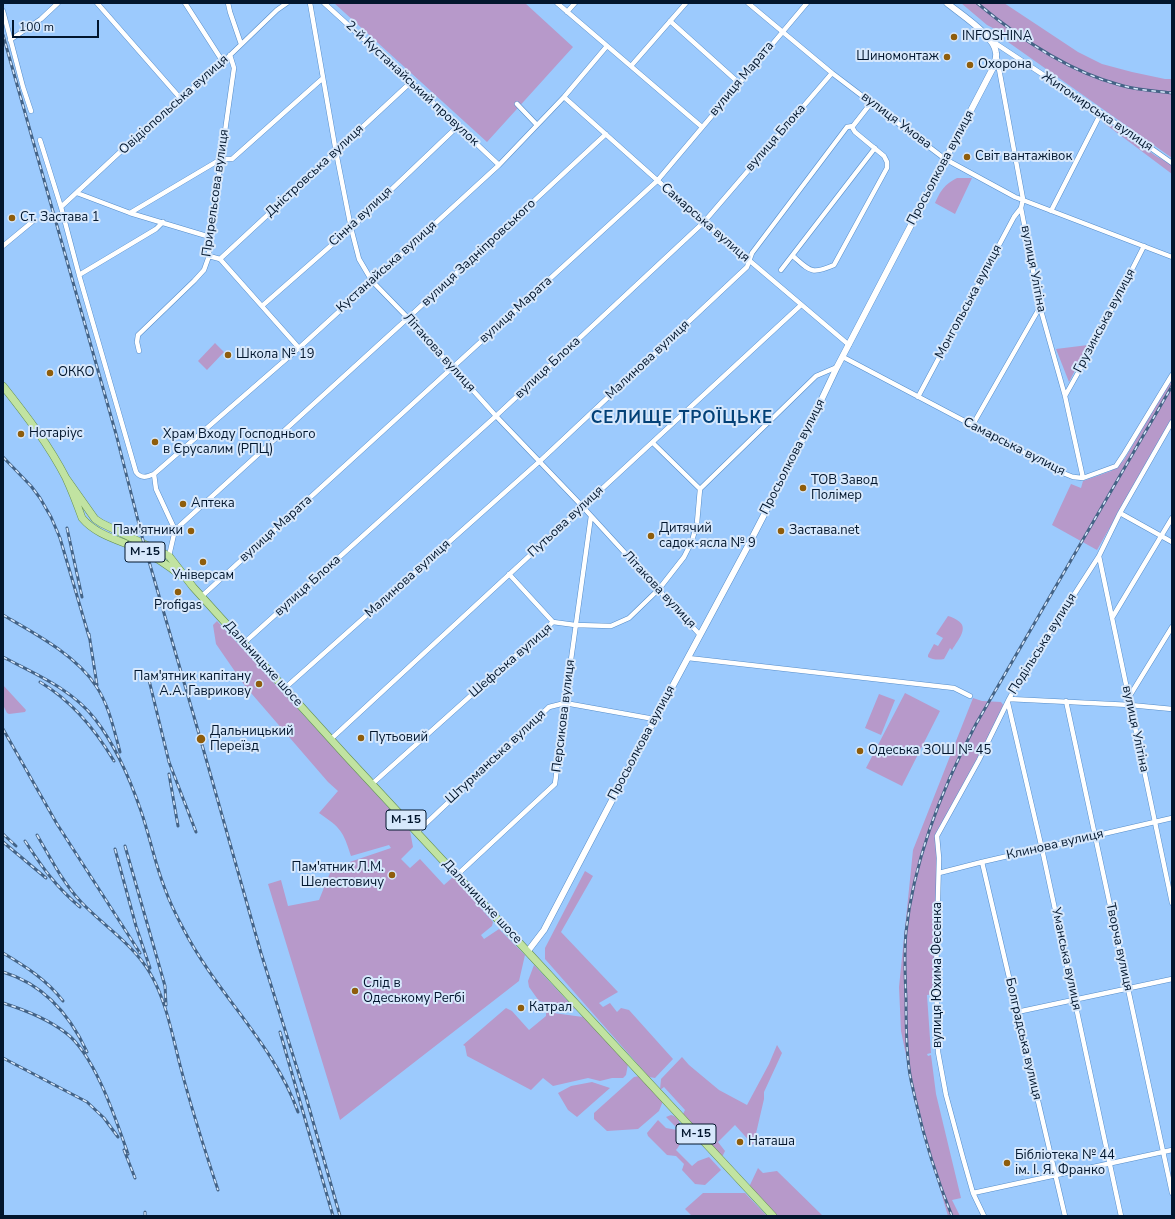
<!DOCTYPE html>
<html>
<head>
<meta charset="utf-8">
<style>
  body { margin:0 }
  #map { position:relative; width:1175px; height:1219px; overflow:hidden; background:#9ccafd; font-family:"Nunito Sans",sans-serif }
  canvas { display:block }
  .frame { position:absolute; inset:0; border:4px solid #02162d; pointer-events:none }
  .scale { position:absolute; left:12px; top:20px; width:87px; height:18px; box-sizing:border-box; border:2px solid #02162d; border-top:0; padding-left:5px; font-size:12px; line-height:14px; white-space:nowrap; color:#02162d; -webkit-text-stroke:3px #d7e8fc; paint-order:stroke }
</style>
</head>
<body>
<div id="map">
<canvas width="1175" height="1219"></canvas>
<div class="frame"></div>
<div class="scale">100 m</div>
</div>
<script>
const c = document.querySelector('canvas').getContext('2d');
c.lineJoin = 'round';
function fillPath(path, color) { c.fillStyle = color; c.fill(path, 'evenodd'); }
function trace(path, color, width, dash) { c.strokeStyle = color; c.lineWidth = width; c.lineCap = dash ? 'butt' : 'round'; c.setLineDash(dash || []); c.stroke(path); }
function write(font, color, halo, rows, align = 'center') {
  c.font = font + ' "Nunito Sans",sans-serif'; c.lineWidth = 4; c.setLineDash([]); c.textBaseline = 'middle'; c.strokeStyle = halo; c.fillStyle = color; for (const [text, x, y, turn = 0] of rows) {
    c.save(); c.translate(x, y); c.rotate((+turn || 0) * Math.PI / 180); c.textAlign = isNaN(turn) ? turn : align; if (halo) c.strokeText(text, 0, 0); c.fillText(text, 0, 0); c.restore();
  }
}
fillPath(new Path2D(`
  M 334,3 L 525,3 L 573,47 L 487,142 Z
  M 961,3 L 1004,3 L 1078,52 L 1102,64 L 1132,72 L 1165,79 L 1172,79 L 1172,158 L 1008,42 L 1006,35 L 987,25 Z
  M 1104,120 L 1156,156 L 1172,165 L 1172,174 L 1104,123 Z
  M 957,178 L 972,178 L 955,214 L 935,203 C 941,190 944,185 957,178 Z
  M 215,343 L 224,352 L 207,370 L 198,361 Z
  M 1088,345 L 1069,382 L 1056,349 Z
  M 1172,377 L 1172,419 L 1097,550 L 1052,525 L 1071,484 L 1081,488 L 1083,481 L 1111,471 L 1124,460 Z
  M 948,616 C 952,617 954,618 957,620 C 970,627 958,640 952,650 L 950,648 L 944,659 C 939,660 933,660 928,657 L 928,655 L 934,644 L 938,646 L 943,638 L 936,634 Z
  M 217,621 L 410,831 L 413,847 L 401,859 L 410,868 L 420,859 L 444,885 L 453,877 L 493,922 L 492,926 L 481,935 L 484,939 L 499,929 L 525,955 L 519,981 L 340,1120 L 268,884 L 281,880 L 288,906 L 319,900 L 332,868 L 391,848 L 389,845 L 351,856 C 343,831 341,828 319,813 L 338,791 L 328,782 L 245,686 L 216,644 L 213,625 Z
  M 3,685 L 26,710 L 25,712 L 9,714 L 7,713 L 3,705 Z
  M 905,693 L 940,711 L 902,786 L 866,768 Z
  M 879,694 L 895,700 L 881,735 L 865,728 Z
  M 973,698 L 982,701 L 1001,702 L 1004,706 L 986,743 L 936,837 L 938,851 L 935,994 L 927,995 L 931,1053 L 927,1054 L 928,1056 L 931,1055 L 936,1094 L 961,1198 L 952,1200 L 960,1216 L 948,1216 L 919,1117 L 901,1031 L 899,987 L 913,850 Z
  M 585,871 L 593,876 L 561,932 L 618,992 L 599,1003 L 603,1007 L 610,1003 L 617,1012 L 621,1008 L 629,1010 L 673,1059 L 655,1078 L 649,1077 L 545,959 L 545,948 Z
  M 534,965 L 575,1009 L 539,1001 L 529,987 L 528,981 Z
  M 506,1008 L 512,1011 L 529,1030 L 546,1016 L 546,1012 L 583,1017 L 628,1064 L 626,1075 L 623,1078 L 612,1078 L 600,1081 L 588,1078 L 553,1086 L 543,1078 L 531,1090 L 467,1056 L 465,1046 L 463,1045 Z
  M 777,1045 L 782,1053 L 764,1092 L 764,1099 L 754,1142 L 753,1145 L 735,1125 L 718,1142 L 725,1151 L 721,1159 L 682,1116 L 685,1110 L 664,1087 L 660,1090 L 661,1079 L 682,1057 L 689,1065 L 719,1090 L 747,1105 L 769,1064 Z
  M 639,1076 L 663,1101 L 659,1111 L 638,1129 L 607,1131 L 594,1119 L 594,1113 L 634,1077 Z
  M 592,1082 L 610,1088 L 577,1117 L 568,1110 L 558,1093 L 571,1086 Z
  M 671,1115 C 681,1117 683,1132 681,1141 C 680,1144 678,1148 676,1150 L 692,1166 L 698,1161 L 709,1157 L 721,1170 L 705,1185 L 695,1184 L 682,1170 L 684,1164 L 676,1156 L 667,1155 L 648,1136 L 647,1133 L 658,1120 L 666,1128 L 677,1130 L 677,1128 L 666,1117 Z
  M 758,1168 L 763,1173 L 777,1171 L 823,1216 L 778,1216 L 749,1187 Z
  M 703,1193 L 745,1193 L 767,1216 L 692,1216 L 685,1209 Z`), '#b799ca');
const minor = new Path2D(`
  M 97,3 L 181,99
  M 185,3 L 223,62
  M 228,3 L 230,12 L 241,44
  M 310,3 L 336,152 L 351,228 L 359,259 L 372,281 L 408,318 L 496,416 L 582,506 L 700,635
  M 324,3 L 411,82 L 499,165
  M 557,3 L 702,127
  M 748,3 L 832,73 L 945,159 L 1015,197 L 1172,257
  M 3,11 L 23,87 L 31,111
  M 567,12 L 575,3
  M 670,21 L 739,83
  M 10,40 L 41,19 L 58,3
  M 992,41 L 1101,113 L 1172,163
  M 997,58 L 1023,199 L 1021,208 L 1040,307 L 1065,396 L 1083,478
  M 631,66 L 686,3
  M 564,97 L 704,222 L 849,345
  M 517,104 L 537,125
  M 40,140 L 61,207 L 79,275 L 136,472 C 141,479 147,477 154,474 L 156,489 L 175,530
  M 77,193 L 130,213 L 210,237
  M 61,207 L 120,152 L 223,62 L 277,10 L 287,3
  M 1051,211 L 1101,113
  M 130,213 L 221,159 L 232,159 L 323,78
  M 3,246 L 32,222
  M 209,256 L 220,259 L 299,348
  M 793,256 C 810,271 811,275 834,265 L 887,168 L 887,162 L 884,156 L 855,132 L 852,127
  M 220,259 L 411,82
  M 781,270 L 875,148
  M 79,275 L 156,229 L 163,222
  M 262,306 L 351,228 L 458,126
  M 139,351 L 137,342 L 138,335 L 194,281 L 204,270 L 209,256 L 210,237 L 234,68 L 230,55
  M 843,357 L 1063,473 L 1073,477 L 1083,478 L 1116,466 L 1124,454 L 1172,375
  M 1065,396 L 1092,348 L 1144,246
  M 918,397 L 1014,217 L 1021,208
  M 972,426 L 1040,307
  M 653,443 L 700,489
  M 154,474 L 299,348 L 499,165 L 564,97 L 607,46
  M 1120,513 L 1172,542
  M 169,556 L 175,530 L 408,318 L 606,134
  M 1099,556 L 1172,903
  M 509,574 L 553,622
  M 202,596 L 657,181 L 807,3
  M 1112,618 L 1172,518
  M 244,643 L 496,416 L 704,222 L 832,73
  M 688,658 L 954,688 L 970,696
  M 285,688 L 540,461 L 747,267 L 752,253 L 847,127 L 853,126 L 871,103
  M 1129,697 L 1172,627
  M 1009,699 L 1130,705 L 1172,709
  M 1066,701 L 1172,1193
  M 1008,703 L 1042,849 L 1121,1216
  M 331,739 C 487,594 645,451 801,305
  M 372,784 L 553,622 L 575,625 L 611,626 L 629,618 L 659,589 L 684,557 L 692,541 L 697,523 L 700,489 L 816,376 L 837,367
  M 417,832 L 549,707 L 565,703 L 654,719
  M 982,862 L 1065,1216
  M 939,873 L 982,862 L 1172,818
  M 457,875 L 555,784 L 565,703 L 591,516
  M 1017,1012 L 1172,979
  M 973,1193 L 1172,1150
  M 984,1216 L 973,1193 L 963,1158 L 946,1095 L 938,1052 L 936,976 L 939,858 L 937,836 L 979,760 L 1009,699 L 1021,677 L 1099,556 L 1120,513 L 1172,422`);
const tertiary = new Path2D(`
  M 528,951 L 544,930 L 641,745 L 749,544 L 799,447 L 837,367 L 993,68 C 994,63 997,58 996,53 C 995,36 960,14 947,3`);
const primary = new Path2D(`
  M 3,386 C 26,415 49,445 66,478 C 72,491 77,504 82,518 C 96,535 119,540 139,549 C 154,556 168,565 181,576
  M 66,478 L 95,519 L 101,523 L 169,556 L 193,587 L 346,756 L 773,1216`);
trace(minor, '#568dc9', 5.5);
trace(tertiary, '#568dc9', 7);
trace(primary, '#638f50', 8);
trace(minor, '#fff', 4.5);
trace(tertiary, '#fff', 6);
trace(primary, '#c1e3a1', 7);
const rail = new Path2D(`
  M 977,3 C 1019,38 1067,71 1120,85 C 1137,90 1155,91 1172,93
  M 3,35 L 116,434 L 144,544 L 199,734 L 261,953 L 306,1097 L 340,1216
  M 3,457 L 31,486 L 40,498 L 51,517 L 60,538 L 90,640
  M 67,528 L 82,597
  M 3,615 C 34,633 76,655 96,686 C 109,705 114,730 120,752
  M 89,634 L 97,685
  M 3,657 C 35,674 72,689 95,719 C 116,746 130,779 141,811 C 150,837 155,864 165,889 C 170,903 177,917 184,930 C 217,994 274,1044 298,1112
  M 149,680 L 169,762 L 196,832
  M 40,682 C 72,701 95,729 114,761
  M 3,729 L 57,824 L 140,953
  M 169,774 L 178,826
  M 3,834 L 16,846
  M 37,835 C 51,859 63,883 82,903 C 105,927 133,944 150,973 C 166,1000 172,1034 180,1065 C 191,1107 204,1148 218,1190
  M 25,841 C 42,867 56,887 80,907
  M 3,842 L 46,878
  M 125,846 L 165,986 L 166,1005
  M 115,849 L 136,926 L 150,968
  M 3,953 C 25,966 47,980 63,1001
  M 3,972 C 43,984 70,1015 87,1052
  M 3,1003 C 25,1010 48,1019 66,1033 C 95,1055 116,1120 128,1154
  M 280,1032 L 333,1216
  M 3,1058 L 87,1102 L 104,1118 L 118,1137
  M 124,1150 L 135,1178
  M 145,1212 L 145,1216
  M 952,1216 C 936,1177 924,1138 915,1098 C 913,1088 910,1078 909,1068 C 906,1045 906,1022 906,999 C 905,976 904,954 906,932 C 914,859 942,788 976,724 L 1172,386`);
trace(rail, '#446386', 3);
trace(rail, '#d7e8fc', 1.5, [4.5]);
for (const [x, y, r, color] of [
  [954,37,4,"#8f5d0b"],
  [947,57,4,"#8f5d0b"],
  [970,65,4,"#8f5d0b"],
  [967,157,4,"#8f5d0b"],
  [12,218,4,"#8f5d0b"],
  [228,355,4,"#8f5d0b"],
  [50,373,4,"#8f5d0b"],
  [21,434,4,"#8f5d0b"],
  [155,442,4,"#8f5d0b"],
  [803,488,4,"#8f5d0b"],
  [183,504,4,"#8f5d0b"],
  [191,531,4,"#8f5d0b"],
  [781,531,4,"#8f5d0b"],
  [651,536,4,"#8f5d0b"],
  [203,562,4,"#8f5d0b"],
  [178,592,4,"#8f5d0b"],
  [259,684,4,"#8f5d0b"],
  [361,738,4,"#8f5d0b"],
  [201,739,5,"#8f5d0b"],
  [860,751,4,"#8f5d0b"],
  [392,875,4,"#8f5d0b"],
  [355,991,4,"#8f5d0b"],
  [521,1008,4,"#8f5d0b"],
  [740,1142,4,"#8f5d0b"],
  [1007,1163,4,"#8f5d0b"]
]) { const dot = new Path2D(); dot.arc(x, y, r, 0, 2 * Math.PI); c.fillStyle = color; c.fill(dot); trace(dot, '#d7e8fc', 1.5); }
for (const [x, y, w] of [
  [145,552,40],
  [406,820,40],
  [696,1134,40]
]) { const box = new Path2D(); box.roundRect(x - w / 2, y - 10, w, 20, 3); c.fillStyle = '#d7e8fc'; c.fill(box); trace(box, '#02162d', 1); }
write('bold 12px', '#02162d', null, [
  ["М-15",145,552],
  ["М-15",406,820],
  ["М-15",696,1134]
]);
write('13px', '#02162d', '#d7e8fc', [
  ["INFOSHINA",962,37],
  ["Шиномонтаж",939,57,"right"],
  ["Охорона",978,65],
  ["Світ вантажівок",975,157],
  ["Ст. Застава 1",20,218],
  ["Школа № 19",236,355],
  ["ОККО",58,373],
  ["Нотаріус",29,434],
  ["Храм Входу Господнього",163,435],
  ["в Єрусалим (РПЦ)",163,450],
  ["ТОВ Завод",811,481],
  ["Полімер",811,496],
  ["Аптека",191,504],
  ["Дитячий",659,529],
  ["садок-ясла № 9",659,544],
  ["Пам'ятники",183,531,"right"],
  ["Застава.net",789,531],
  ["Універсам",203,576,"center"],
  ["Profigas",178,606,"center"],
  ["Пам'ятник капітану",251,677,"right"],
  ["А.А. Гаврикову",251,692,"right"],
  ["Дальницький",210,732],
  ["Переїзд",210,747],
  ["Путьовий",369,738],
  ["Одеська ЗОШ № 45",868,751],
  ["Пам'ятник Л.М.",384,868,"right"],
  ["Шелестовичу",384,883,"right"],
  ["Слід в",363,984],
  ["Одеському Регбі",363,999],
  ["Катрал",529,1008],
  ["Наташа",748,1142],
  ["Бібліотека № 44",1015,1156],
  ["ім. І. Я. Франко",1015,1171]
], 'left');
write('13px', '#02162d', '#d7e8fc', [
  ["вулиця Марата",742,79,-50],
  ["2-й Кустанайський провулок",412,84,43],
  ["Овідіопольська вулиця",174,105,-42],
  ["Житомирська вулиця",1097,112,34],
  ["вулиця Умова",896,121,37],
  ["вулиця Блока",776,138,-49],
  ["Просьолкова вулиця",941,168,-62],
  ["Дністровська вулиця",315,171,-43],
  ["Прирельсова вулиця",216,193,-82],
  ["Сінна вулиця",361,217,-43],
  ["Самарська вулиця",705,223,41],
  ["вулиця Задніпровського",479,253,-43],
  ["Кустанайська вулиця",387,267,-42],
  ["вулиця Улітіна",1033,269,79],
  ["Монгольська вулиця",969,302,-62],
  ["вулиця Марата",516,310,-42],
  ["Грузинська вулиця",1105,321,-62],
  ["Літакова вулиця",439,353,48],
  ["Малинова вулиця",648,360,-43],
  ["вулиця Блока",548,368,-43],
  ["Самарська вулиця",1014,447,27],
  ["Просьолкова вулиця",793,457,-63],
  ["Путьова вулиця",566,522,-43],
  ["вулиця Марата",276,529,-42],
  ["Малинова вулиця",408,579,-42],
  ["вулиця Блока",308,586,-42],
  ["Літакова вулиця",659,590,47],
  ["Подільська вулиця",1043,644,-58],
  ["Шефська вулиця",511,661,-41],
  ["Дальницьке шосе",263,664,48],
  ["Персикова вулиця",564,716,-83],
  ["вулиця Улітіна",1135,729,78],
  ["Просьолкова вулиця",642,743,-62],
  ["Штурманська вулиця",496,757,-43],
  ["Клинова вулиця",1055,845,-13],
  ["Дальницьке шосе",482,902,47],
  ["Творча вулиця",1119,947,78],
  ["Уманська вулиця",1066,959,78],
  ["вулиця Юхима Фесенка",938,975,-90],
  ["Болградська вулиця",1023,1039,77]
]);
c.letterSpacing = '1px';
write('bold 17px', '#034177', '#d7e8fc', [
  ["СЕЛИЩЕ ТРОЇЦЬКЕ",682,419]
]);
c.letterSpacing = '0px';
</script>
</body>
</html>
